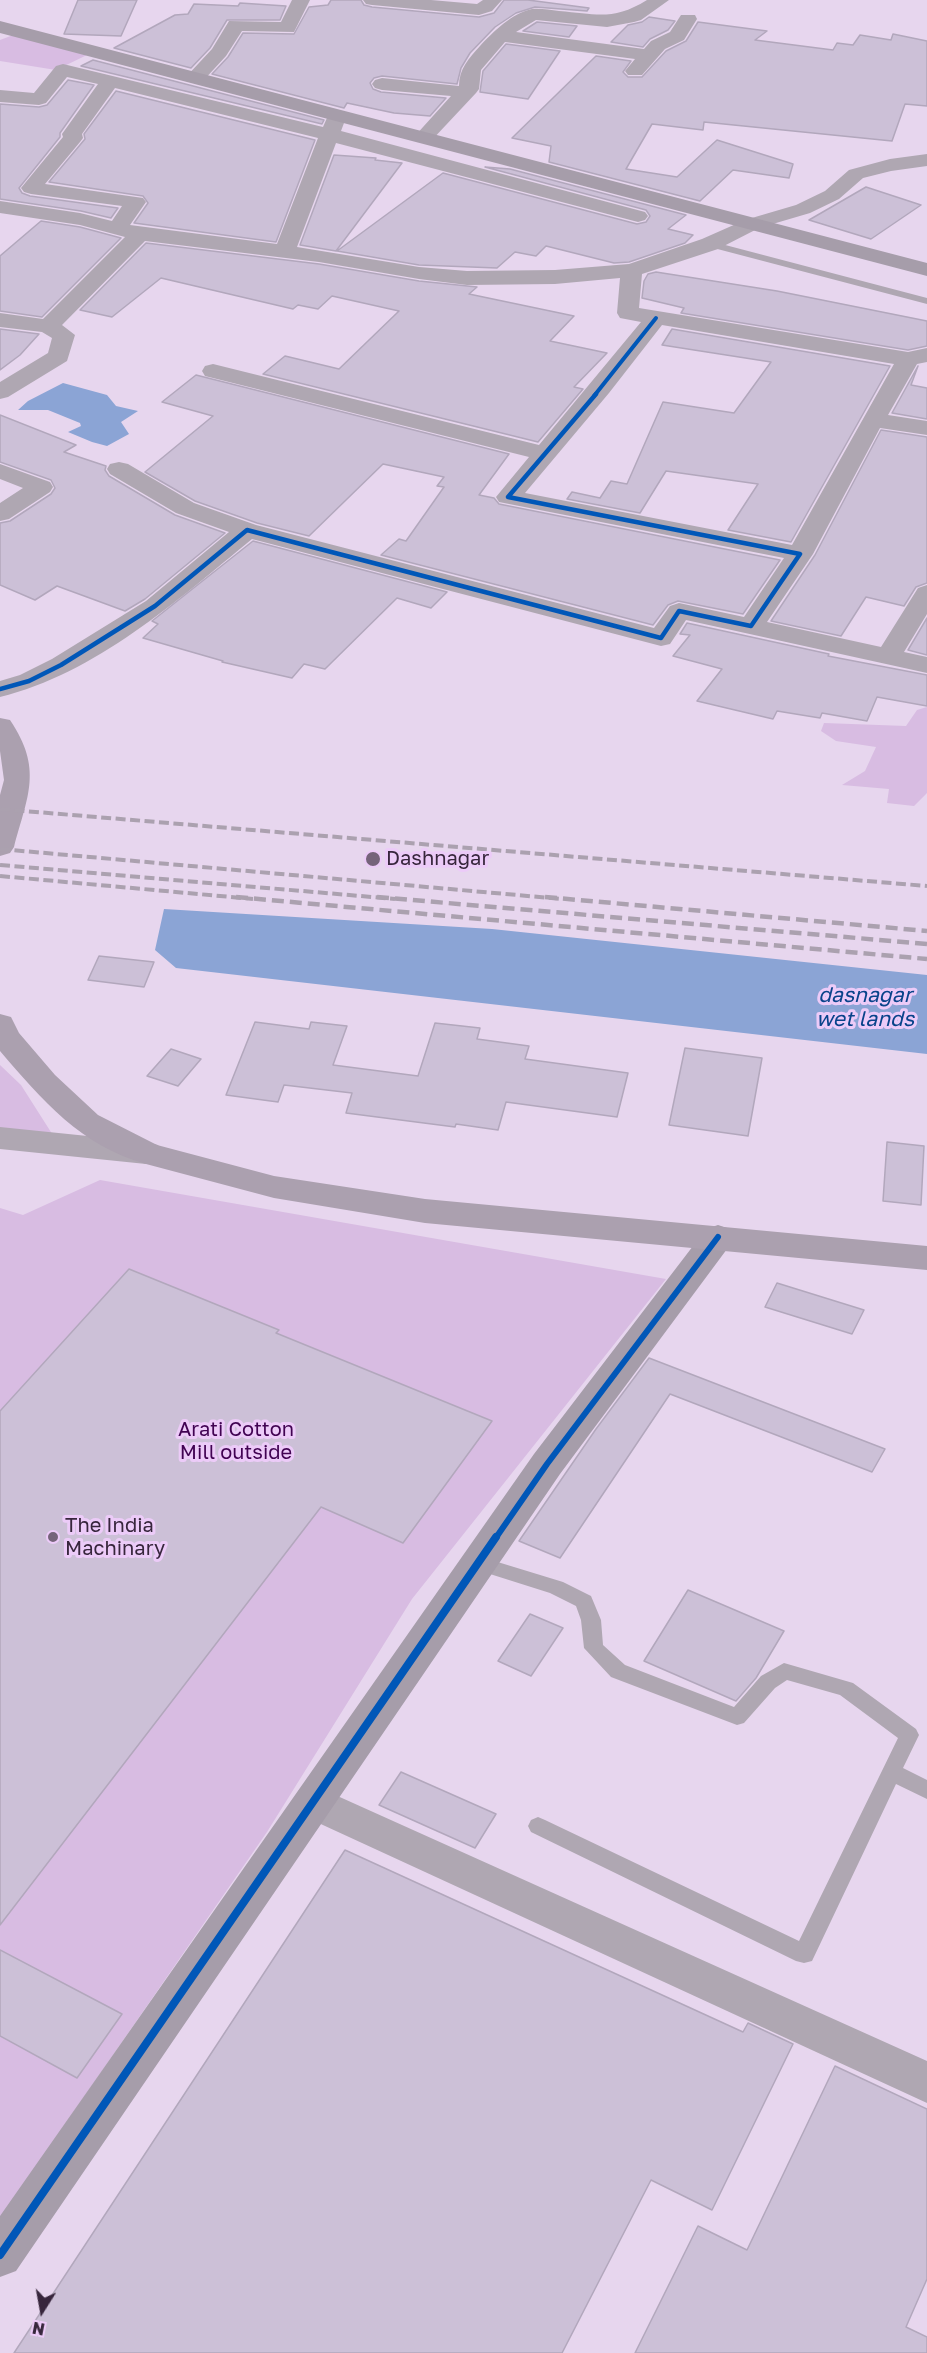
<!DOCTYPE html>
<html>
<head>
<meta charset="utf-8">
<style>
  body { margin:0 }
  #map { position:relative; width:927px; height:2353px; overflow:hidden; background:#e7d6ee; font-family:"Golos Text",sans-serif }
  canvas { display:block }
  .north { position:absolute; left:12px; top:2281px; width:60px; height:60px; -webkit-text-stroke:4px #eccbf8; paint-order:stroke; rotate:191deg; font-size:16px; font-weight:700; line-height:24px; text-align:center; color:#37263c }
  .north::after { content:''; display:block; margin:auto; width:21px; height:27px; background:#37263c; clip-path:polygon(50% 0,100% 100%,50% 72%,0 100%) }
</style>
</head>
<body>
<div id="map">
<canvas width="927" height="2353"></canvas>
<div class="north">N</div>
</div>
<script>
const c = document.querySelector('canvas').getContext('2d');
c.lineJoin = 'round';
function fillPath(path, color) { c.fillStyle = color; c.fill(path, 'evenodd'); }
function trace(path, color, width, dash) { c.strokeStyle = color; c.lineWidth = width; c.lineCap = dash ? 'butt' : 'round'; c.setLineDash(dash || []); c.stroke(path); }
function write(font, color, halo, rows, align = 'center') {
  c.font = font + ' "Golos Text",sans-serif'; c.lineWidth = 6; c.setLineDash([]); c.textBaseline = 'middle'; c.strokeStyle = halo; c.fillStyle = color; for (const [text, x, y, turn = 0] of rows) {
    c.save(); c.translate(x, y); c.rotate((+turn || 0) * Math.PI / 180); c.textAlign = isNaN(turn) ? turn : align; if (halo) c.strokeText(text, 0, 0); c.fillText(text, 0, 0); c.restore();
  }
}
fillPath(new Path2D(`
  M 16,34 L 87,55 L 56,70 L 0,61 L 0,40 Z
  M 927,707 L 927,793 L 914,806 L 887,803 L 889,789 L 842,785 L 865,771 L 876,747 L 836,741 L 821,731 L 824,723 L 906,726 L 917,710 Z
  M 0,1065 L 21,1085 L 56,1140 L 0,1130 Z
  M 100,1180 L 666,1279 L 412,1599 L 267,1832 L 55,2139 L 0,2223 L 0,1208 L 23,1215 Z`), '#d8bce2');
fillPath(new Path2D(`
  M 63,383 L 107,395 L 116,406 L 138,411 L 121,422 L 129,434 L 107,446 L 92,442 L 68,432 L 81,426 L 80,423 L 48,410 L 18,410 L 28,401 Z
  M 164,909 L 492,929 L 927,975 L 927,1054 L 176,968 L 155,950 Z`), '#8ba4d5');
const building = new Path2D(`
  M 78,0 L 137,0 L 121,36 L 64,34 Z
  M 331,0 L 361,0 L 364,5 L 372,7 L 479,17 L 494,13 L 504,0 L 528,0 L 589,8 L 587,11 L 535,7 L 516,13 L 495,27 L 470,53 L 461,68 L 457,84 L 382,76 L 374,78 L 370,83 L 373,89 L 381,92 L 446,98 L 430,116 L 394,113 L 347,103 L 344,108 L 212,74 L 228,57 L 243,33 L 294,34 L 309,7 L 328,5 Z
  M 240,3 L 286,6 L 280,20 L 227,20 L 210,48 L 191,68 L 114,48 L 175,15 L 188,14 L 194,4 L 238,6 Z
  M 649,17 L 675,21 L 668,30 L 650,39 L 643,47 L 611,42 L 628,25 L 642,22 Z
  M 537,22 L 577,26 L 569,37 L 523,31 Z
  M 698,22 L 767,31 L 755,40 L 833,50 L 837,43 L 853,45 L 860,35 L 891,40 L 893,34 L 927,41 L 927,106 L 905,104 L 892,141 L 704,122 L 703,130 L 652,124 L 626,169 L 677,177 L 717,140 L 793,164 L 789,178 L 733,170 L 700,201 L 549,162 L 551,146 L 512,138 L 596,56 L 631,61 L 623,72 L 628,77 L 642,77 L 666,51 L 686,41 Z
  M 506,44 L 560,51 L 528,99 L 480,92 L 483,71 Z
  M 93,60 L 324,120 L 322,124 L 81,66 Z
  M 68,80 L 94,85 L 60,133 L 60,137 L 19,188 L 22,193 L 30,196 L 118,208 L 111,218 L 81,211 L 0,199 L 0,104 L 39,107 L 47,105 Z
  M 116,91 L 315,140 L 276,242 L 134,223 L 148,203 L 143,196 L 49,182 L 85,139 L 84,134 Z
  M 334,155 L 376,158 L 375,160 L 402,163 L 336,251 L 300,245 Z
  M 485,167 L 510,169 L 686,215 L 668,229 L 693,235 L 685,243 L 629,262 L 614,263 L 546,246 L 536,256 L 515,252 L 497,268 L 419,265 L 337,251 L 443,173 L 637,224 L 646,222 L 650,216 L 646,210 Z
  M 866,187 L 921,205 L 871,239 L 809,220 Z
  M 41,221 L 80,227 L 121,238 L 42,317 L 0,311 L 0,256 Z
  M 146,243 L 319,264 L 419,281 L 477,287 L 469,294 L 574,316 L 550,341 L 607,353 L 574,387 L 583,389 L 538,442 L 263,374 L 285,356 L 339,369 L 399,311 L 332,296 L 318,309 L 298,305 L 293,309 L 161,278 L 112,317 L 80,310 Z
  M 656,272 L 777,291 L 927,321 L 927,346 L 908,350 L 681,313 L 684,308 L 642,298 L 644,281 L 648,274 Z
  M 0,329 L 39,334 L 20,355 L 0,370 Z
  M 672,329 L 890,366 L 791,542 L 728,530 L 758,484 L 666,471 L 640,513 L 567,499 L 572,492 L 600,498 L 611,481 L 627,484 L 663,402 L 734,413 L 771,362 L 662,345 Z
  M 918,366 L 911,385 L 927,388 L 927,419 L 892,413 Z
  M 196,375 L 509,454 L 479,495 L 494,498 L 499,504 L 780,560 L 743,614 L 678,601 L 668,605 L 653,625 L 381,555 L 399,539 L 406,541 L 444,487 L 437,486 L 444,477 L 383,464 L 309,536 L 257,523 L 195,501 L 145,472 L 213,416 L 162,402 Z
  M 0,415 L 76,445 L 64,452 L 106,466 L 105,470 L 109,476 L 175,515 L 225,533 L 145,599 L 125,611 L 57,586 L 35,600 L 0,585 L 0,523 L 10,521 L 51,494 L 55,488 L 51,480 L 0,462 Z
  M 881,430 L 927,437 L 927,583 L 916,587 L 904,606 L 866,597 L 841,636 L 771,621 L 815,555 Z
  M 253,541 L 447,592 L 431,608 L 397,598 L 325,669 L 304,664 L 292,678 L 222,662 L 223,661 L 143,638 L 158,624 L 152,621 Z
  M 927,618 L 927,655 L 908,650 Z
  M 687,623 L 829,654 L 828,656 L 927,675 L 927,706 L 877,697 L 867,721 L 822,713 L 820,718 L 777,711 L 773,719 L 697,701 L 722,669 L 673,656 L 690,635 L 680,634 Z
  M 99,956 L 154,962 L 144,987 L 88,980 Z
  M 255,1022 L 309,1029 L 311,1022 L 347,1026 L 333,1065 L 418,1076 L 435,1023 L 480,1028 L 477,1039 L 529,1046 L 525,1059 L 628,1073 L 617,1117 L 506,1102 L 498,1130 L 456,1124 L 455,1127 L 346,1113 L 352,1093 L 284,1085 L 278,1102 L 226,1095 Z
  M 685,1048 L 762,1058 L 748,1136 L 669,1125 Z
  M 171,1049 L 201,1059 L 178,1086 L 147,1076 Z
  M 887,1142 L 924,1146 L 921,1205 L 883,1201 Z
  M 129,1269 L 279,1330 L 276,1333 L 492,1421 L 403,1543 L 321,1507 L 0,1925 L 0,1411 Z
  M 777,1283 L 864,1310 L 852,1334 L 765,1307 Z
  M 649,1358 L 885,1449 L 872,1472 L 670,1394 L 560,1558 L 519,1541 L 596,1429 Z
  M 688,1590 L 784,1631 L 756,1678 L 736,1701 L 644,1661 Z
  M 530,1614 L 563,1628 L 531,1676 L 498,1661 Z
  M 401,1772 L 496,1814 L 475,1848 L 379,1805 Z
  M 345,1850 L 743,2032 L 748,2023 L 793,2044 L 712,2210 L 651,2180 L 562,2353 L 14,2353 Z
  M 0,1950 L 122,2014 L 77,2078 L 0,2036 Z
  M 835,2066 L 927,2109 L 927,2279 L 906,2327 L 927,2337 L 927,2353 L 635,2353 L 698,2226 L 747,2250 Z`);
fillPath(building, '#ccc0d7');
trace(building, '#b2a7bc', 1.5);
fillPath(new Path2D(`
  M 710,241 L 927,298 L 927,304 L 706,246 L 705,244 Z
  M 478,1556 L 563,1582 L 591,1596 L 601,1620 L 603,1645 L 625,1665 L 734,1707 L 761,1676 L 784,1663 L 853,1683 L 916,1729 L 919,1735 L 903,1768 L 927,1780 L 927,1799 L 896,1784 L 812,1961 L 804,1963 L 796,1961 L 531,1832 L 528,1826 L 531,1820 L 538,1817 L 545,1820 L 799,1941 L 898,1738 L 840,1695 L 787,1680 L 775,1688 L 744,1723 L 737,1725 L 611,1677 L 584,1648 L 581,1620 L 576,1606 L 550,1593 L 471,1568 L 469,1563 L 471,1558 Z`), '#afa7b2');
fillPath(new Path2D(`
  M 292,0 L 310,0 L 294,32 L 242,31 L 226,56 L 202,82 L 188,82 L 185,78 L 212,49 L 229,21 L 281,22 Z
  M 363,0 L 431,0 L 477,4 L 483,0 L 502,0 L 492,11 L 479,15 L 372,5 L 366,4 Z
  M 647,0 L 669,0 L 641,20 L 634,22 L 607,27 L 536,20 L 516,32 L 644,49 L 651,41 L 670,32 L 681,15 L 695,15 L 697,19 L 684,40 L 665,49 L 642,75 L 628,75 L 625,71 L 635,59 L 505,42 L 481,70 L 479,89 L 476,93 L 431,141 L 417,141 L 414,137 L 451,96 L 382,90 L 375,88 L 372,84 L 375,80 L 382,78 L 459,86 C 459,69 469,58 480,46 C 493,32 512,13 532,9 C 540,8 550,10 559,11 C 597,14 613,21 647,0 Z
  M 63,64 L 323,127 L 330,111 L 344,111 L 347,115 L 341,131 L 645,212 L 648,216 L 645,220 L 638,222 L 336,143 L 297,247 L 419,267 L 467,271 L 555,270 L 629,264 L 702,239 L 745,220 L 796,205 L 825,191 L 849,170 L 890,159 L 927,154 L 927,166 L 891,171 L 863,178 L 839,199 L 810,213 L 759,228 L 718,249 L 642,274 L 639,308 L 908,352 L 927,348 L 927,362 L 917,364 L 888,415 L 927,421 L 927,435 L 880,428 L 813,554 L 767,622 L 881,647 L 918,588 L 927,585 L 927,614 L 904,652 L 927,657 L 927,673 L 686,620 L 670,644 L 661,646 L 252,539 C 178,600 95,674 0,697 L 0,681 L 20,675 L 52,659 L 146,601 L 229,532 L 176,513 L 110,474 L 107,469 L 110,464 L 119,462 L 128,464 L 194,503 L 256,525 L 654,628 L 670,606 L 679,603 L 744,617 L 784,558 L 499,502 L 496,497 L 529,457 L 205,376 L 202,371 L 205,366 L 213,364 L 539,445 L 641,322 L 620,318 L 617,313 L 620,278 L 555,284 L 467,285 L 419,279 L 319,262 L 145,241 L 62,325 L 75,335 L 67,361 L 8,397 L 0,399 L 0,382 L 48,353 L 52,338 L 42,332 L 0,327 L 0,313 L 43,319 L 125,237 L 80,225 L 0,213 L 0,201 L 80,213 L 112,221 L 122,206 L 31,194 L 24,192 L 21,188 L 63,137 L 62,134 L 98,84 L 67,77 L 46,103 L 39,105 L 0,102 L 0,90 L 34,93 L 56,66 ZM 115,88 L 318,138 L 277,244 L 130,225 L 146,202 L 143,198 L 45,184 L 80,142 L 83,138 L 82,134 ZM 662,325 L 894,364 L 792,545 L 525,493 L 609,393 Z
  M 0,464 L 50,482 L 53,487 L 50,492 L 9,519 L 0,521 L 0,503 L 23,488 L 0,479 Z
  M 0,1127 L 146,1142 L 158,1145 L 162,1153 L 158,1161 L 146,1164 L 0,1149 Z
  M 313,1785 L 927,2061 L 927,2103 L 299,1814 L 293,1802 L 299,1790 Z`), '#afa7b2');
fillPath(new Path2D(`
  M 0,21 L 927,263 L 927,276 L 0,33 Z
  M 718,1225 L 730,1229 L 735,1237 L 730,1245 L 560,1474 L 16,2271 L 0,2277 L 0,2216 L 534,1454 L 706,1229 Z`), '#a69daa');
fillPath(new Path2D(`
  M 0,718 L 10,720 C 43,769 28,795 14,847 L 10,853 L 0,856 L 0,795 L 4,780 L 0,751 Z
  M 0,1014 L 11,1017 L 19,1033 L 55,1075 L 98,1115 L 157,1145 L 274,1176 L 425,1199 L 927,1246 L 927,1270 L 425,1223 L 274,1198 L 146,1164 C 81,1146 42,1100 0,1051 Z`), '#aba0af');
trace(new Path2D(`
  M 0,809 L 927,886
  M 0,849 L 562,899
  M 0,865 L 395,899
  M 0,876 L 253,899`), '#aba1af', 4, [10, 4.5]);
trace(new Path2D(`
  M 236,897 L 927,959
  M 377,897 L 927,944
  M 545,897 L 927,931`), '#aba1af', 4.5, [12, 6]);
trace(new Path2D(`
  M 594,396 L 656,318`), '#0057b8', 4);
trace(new Path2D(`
  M 0,689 L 29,681 L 61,665 L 155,606 L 247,530 L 661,638 L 679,611 L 751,626 L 800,554 L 508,497 L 596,394`), '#0057b8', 4.5);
trace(new Path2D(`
  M 495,1539 L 547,1464 L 718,1237`), '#0057b8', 6);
trace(new Path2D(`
  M 0,2255 L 496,1537`), '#0057b8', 8);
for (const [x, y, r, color] of [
  [373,859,8,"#75647a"],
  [53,1537,6,"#75647a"]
]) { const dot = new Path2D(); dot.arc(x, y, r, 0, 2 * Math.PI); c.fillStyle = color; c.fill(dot); trace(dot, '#eccbf8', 2); }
write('20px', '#37263c', '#eccbf8', [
  ["Dashnagar",386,859],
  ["The India",65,1526],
  ["Machinary",65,1549]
], 'left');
write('20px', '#410352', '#eccbf8', [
  ["Arati Cotton",236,1430],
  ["Mill outside",236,1453]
]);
write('italic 21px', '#08438a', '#eccbf8', [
  ["dasnagar",865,995],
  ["wet lands",865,1019]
]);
</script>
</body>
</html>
